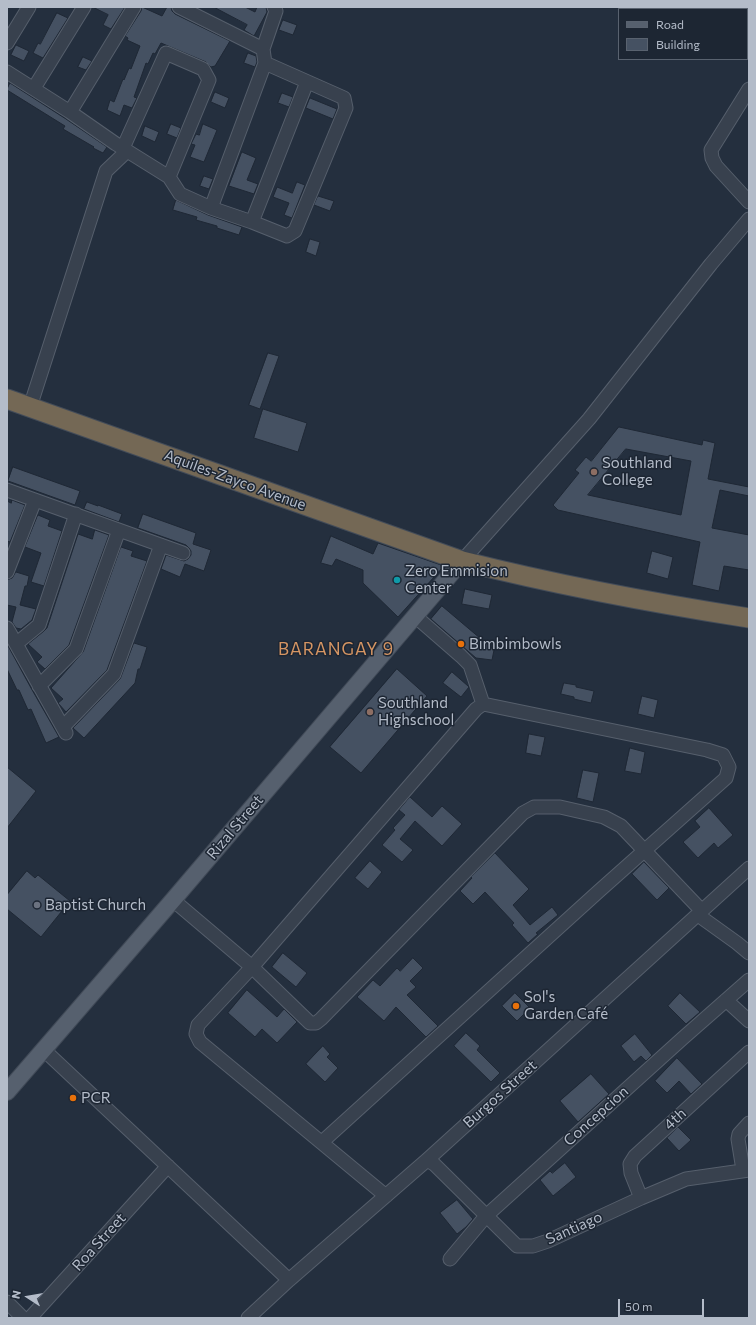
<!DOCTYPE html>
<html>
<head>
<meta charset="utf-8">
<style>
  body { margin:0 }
  #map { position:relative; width:756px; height:1325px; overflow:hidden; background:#242f3e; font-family:Commissioner,sans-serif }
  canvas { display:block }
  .frame { position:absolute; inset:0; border:8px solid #b4bcc9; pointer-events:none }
  .legend { position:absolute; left:618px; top:8px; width:130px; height:52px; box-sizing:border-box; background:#1d2633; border:1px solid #59626f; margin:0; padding:5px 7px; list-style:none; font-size:12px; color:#b4bcc9 }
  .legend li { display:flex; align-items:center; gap:8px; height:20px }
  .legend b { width:20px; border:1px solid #59626f }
  .north { position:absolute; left:8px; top:1277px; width:40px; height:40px; -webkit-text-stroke:3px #1d2633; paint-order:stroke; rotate:282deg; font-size:11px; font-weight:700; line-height:16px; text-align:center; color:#b4bcc9 }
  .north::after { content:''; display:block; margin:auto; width:14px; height:18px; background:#b4bcc9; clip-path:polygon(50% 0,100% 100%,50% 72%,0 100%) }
  .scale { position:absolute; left:618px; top:1299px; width:86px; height:18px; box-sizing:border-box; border:2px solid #b4bcc9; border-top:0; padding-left:5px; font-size:12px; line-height:14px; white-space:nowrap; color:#b4bcc9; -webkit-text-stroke:3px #1d2633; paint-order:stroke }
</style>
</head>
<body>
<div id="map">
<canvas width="756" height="1325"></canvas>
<div class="frame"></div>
<ul class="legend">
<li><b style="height:5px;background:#56606e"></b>Road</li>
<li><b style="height:11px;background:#455162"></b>Building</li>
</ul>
<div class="north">N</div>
<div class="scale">50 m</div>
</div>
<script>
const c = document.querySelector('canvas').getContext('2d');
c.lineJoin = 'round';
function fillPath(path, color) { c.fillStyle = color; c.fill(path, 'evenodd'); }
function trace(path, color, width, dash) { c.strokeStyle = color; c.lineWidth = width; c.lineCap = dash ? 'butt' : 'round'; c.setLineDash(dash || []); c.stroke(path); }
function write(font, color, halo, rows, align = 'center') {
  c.font = font + ' Commissioner,sans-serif'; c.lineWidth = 3; c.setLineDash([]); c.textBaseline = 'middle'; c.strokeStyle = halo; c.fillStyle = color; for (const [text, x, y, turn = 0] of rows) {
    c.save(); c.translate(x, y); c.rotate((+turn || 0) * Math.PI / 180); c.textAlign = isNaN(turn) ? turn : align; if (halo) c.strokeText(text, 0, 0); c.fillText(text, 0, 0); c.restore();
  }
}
const building = new Path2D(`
  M 93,7 L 125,7 L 111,29 L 103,25 L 108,15 Z
  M 142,7 L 162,16 L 167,7 L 171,7 L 172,11 L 175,14 L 230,41 L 215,66 L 211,67 L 206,62 L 161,43 L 155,54 L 153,53 L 148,64 L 146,63 L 134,97 L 137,98 L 132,108 L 124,105 L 120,116 L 107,110 L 110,100 L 114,102 L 123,79 L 124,80 L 129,68 L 131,69 L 140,46 L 127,40 L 128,38 L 125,36 L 141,11 Z
  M 214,7 L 245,7 L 255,12 L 257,7 L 266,7 L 267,12 L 254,36 L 244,30 L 247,25 Z
  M 57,13 L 68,18 L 43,58 L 33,53 L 38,43 L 40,44 Z
  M 283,20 L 297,25 L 293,35 L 279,30 Z
  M 16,45 L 29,51 L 24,61 L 11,55 Z
  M 248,53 L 256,56 L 257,62 L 255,67 L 244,63 Z
  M 83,57 L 92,61 L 86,70 L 78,67 Z
  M 10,83 L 66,119 L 107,147 L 103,153 L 93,148 L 94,147 L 63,129 L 65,126 L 7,90 Z
  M 215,92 L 229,98 L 225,108 L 211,102 Z
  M 282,93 L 293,97 L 289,107 L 278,103 Z
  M 310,98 L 337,109 L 333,119 L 306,108 Z
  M 171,124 L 181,128 L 177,138 L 167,134 Z
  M 203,124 L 217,130 L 204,162 L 190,157 L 195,145 L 191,144 L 196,134 L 199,135 Z
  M 145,126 L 159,132 L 155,142 L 142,136 Z
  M 242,152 L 256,158 L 247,180 L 258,184 L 254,194 L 229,186 Z
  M 204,176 L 213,179 L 209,189 L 200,186 Z
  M 297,182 L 305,185 L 292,218 L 284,215 L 289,203 L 273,197 L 277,187 L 292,193 Z
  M 318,196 L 334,201 L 330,211 L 314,205 Z
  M 176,200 L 208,215 L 242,227 L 239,235 L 217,228 L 217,226 L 196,220 L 197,217 L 173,210 Z
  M 310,239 L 320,242 L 316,256 L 306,252 Z
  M 268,353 L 279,356 L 260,409 L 249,405 Z
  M 263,409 L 307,423 L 298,452 L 254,438 Z
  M 619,427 L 702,445 L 703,440 L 715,443 L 708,479 L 749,487 L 749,496 L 720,490 L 712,528 L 749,535 L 749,570 L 724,566 L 719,591 L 692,585 L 700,542 L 558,510 L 553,505 L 579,473 L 575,470 L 586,457 L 591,461 ZM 626,449 L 691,461 L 681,515 L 588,495 Z
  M 13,467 L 80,491 L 75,505 L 8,481 Z
  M 12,500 L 25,505 L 10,542 L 7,541 L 7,501 L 11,503 Z
  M 87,502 L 98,506 L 98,505 L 122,514 L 119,522 L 84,509 Z
  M 143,514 L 196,533 L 193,544 L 211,550 L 204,571 L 185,564 L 180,577 L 161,569 L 166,555 L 184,561 L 188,559 L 191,555 L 191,551 L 189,548 L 186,545 L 138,528 Z
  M 38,515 L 50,520 L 48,526 L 62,531 L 44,586 L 31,582 L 41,553 L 25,547 Z
  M 95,530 L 109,535 L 69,645 L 45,669 L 37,662 L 42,657 L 28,644 L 44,631 L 47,628 L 78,534 L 92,539 Z
  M 331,536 L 373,554 L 378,543 L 444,566 L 398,617 L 363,583 L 363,570 L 336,559 L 332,566 L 321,563 Z
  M 121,547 L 133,551 L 131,556 L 147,561 L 107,670 L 66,712 L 58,703 L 63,699 L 51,688 L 83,652 Z
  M 652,551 L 673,557 L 668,579 L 647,573 Z
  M 16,572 L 29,576 L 27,586 L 25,586 L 20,605 L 36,609 L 32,620 L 21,629 L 16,628 L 12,622 L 16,607 L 7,605 L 7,580 L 12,578 Z
  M 465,589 L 492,595 L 489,609 L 462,604 Z
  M 442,606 L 494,650 L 492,660 L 476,658 L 431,619 Z
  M 134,643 L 147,647 L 140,669 L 138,669 L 135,683 L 84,738 L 73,728 L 120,679 Z
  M 7,644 L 31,688 L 59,737 L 46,743 L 31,709 L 28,710 L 19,690 L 17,690 L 7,669 Z
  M 397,669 L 427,696 L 361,773 L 330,747 Z
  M 452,672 L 468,686 L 469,687 L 461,697 L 443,683 Z
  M 564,683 L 576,685 L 576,687 L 594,691 L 591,703 L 574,699 L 574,697 L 561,694 Z
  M 642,696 L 658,700 L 654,718 L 638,714 Z
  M 529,734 L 545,737 L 541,756 L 526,753 Z
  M 630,748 L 645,752 L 641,774 L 625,771 Z
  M 7,767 L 36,791 L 7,828 Z
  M 583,770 L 599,773 L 593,802 L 577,798 Z
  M 410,797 L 432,817 L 442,806 L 462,824 L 442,846 L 415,821 L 400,839 L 413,850 L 402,862 L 382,845 L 395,830 L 393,828 L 405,815 L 399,810 Z
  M 709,808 L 733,835 L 718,848 L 714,843 L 698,858 L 683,842 L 700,827 L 695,821 Z
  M 495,853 L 529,889 L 513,905 L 530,925 L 552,907 L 558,915 L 536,933 L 538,934 L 528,943 L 512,925 L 514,923 L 485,892 L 473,904 L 460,891 L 472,878 L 471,877 Z
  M 370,861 L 382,872 L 368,889 L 355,878 Z
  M 644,862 L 669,888 L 657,900 L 632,874 Z
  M 27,871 L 35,878 L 38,875 L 70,901 L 41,937 L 7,909 L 7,895 Z
  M 283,953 L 307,973 L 296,987 L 272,967 Z
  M 413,958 L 423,968 L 410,981 L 416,987 L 407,995 L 438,1026 L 426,1037 L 396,1007 L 384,1021 L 357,997 L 373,980 L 380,986 L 397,968 L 400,971 Z
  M 247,990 L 277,1017 L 284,1009 L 297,1022 L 277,1043 L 262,1029 L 255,1037 L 228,1013 Z
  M 515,993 L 530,1008 L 517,1021 L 502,1006 Z
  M 680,993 L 700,1012 L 686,1024 L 668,1006 Z
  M 466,1033 L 480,1046 L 477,1050 L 500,1073 L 491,1082 L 454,1046 Z
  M 635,1034 L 652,1055 L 646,1061 L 641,1056 L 634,1062 L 621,1046 Z
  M 323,1046 L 330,1054 L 327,1057 L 338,1068 L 325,1082 L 306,1064 Z
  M 677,1058 L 702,1084 L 691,1094 L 679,1081 L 667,1093 L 655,1081 Z
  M 591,1074 L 609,1094 L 578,1122 L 560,1101 Z
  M 678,1127 L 691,1140 L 679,1151 L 667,1138 Z
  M 565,1163 L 576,1177 L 553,1196 L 540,1180 L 550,1171 L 552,1173 Z
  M 457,1200 L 473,1219 L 466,1227 L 457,1234 L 440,1213 Z`);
fillPath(building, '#455162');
trace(building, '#1f2835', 1);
const minor = new Path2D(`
  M 179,7 L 263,49 L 265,63 L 211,208
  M 7,43 L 29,7
  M 263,49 L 276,11 L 274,7
  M 7,72 L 70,112 L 116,144 L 169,177 L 180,194 L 211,208 L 252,222 L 287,236 L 295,231 L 346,108 L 344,98 L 265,63
  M 34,88 L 84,7
  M 749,89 L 711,150 L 712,158 L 716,166 L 749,202
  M 70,112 L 134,7
  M 123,148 L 166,53 L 203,69 L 209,80 L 169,177
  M 252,222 L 307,82
  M 30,407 L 106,171 L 127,151
  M 7,490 L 183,553
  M 462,561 L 589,419 L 711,264 L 749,219
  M 7,572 L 35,500
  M 415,616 L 461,656 L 470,665 L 483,704
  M 7,628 L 66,733
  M 16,644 L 39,625 L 76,514
  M 39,686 L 76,649 L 119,530
  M 63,727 L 114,674 L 161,545
  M 173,900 L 252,967 L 310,1023 L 316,1023 L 321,1019 L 523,813 L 534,807 L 560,807 L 604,817 L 621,826 L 701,910
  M 698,915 L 737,943 L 749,953
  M 726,1000 L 749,1021
  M 44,1050 L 289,1280
  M 322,1142 L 599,891 L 726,778 L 729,767 L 723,755 L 707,750 L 483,704 L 476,709 L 252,967 L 198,1025 L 196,1034 L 200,1042 L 386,1196
  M 427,1160 L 434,1164 L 517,1246 L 533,1246 L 548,1241 L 641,1198 L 686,1179 L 749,1170
  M 743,1170 L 738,1139 L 739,1134 L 749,1123
  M 641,1198 L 631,1173 L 630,1164 L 635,1156 L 749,1052
  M 450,1259 L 486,1216 L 683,1038 L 749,980
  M 7,1302 L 23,1318
  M 30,1318 L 168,1166
  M 248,1318 L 289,1280 L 427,1160 L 749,868`);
const major = new Path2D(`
  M 7,1092 L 173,900 L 462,561`);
const highway = new Path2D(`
  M 7,399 L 462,561 C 557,585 653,603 749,618`);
trace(minor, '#565f6c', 15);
trace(major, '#414a57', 18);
trace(highway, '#434c59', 21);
trace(minor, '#38414e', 13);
trace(major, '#56606e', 16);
trace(highway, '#746855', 19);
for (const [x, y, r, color] of [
  [594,472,4,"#8d6e63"],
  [397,580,4,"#0f9aa8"],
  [461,644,4,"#e8710a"],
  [370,712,4,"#8d6e63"],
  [37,905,4,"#6b7280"],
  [516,1006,4,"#e8710a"],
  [73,1098,4,"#e8710a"]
]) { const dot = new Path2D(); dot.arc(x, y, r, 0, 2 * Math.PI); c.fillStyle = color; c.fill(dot); trace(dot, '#1d2633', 1.5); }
write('15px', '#b4bcc9', '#1d2633', [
  ["Southland",602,463],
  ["College",602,480],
  ["Zero Emmision",405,571],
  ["Center",405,588],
  ["Bimbimbowls",469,644],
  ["Southland",378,703],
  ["Highschool",378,720],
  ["Baptist Church",45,905],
  ["Sol's",524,997],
  ["Garden Café",524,1014],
  ["PCR",81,1098]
], 'left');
write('15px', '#b4bcc9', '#1d2633', [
  ["Aquiles-Zayco Avenue",235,480,20],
  ["Rizal Street",235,827,-50],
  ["Burgos Street",500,1094,-42],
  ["Concepcion",596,1116,-42],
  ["4th",675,1119,-42],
  ["Santiago",574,1228,-24],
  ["Roa Street",99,1242,-48]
]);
c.letterSpacing = '1px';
write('17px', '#d59563', '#1d2633', [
  ["BARANGAY 9",336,649]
]);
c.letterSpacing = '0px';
</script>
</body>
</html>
